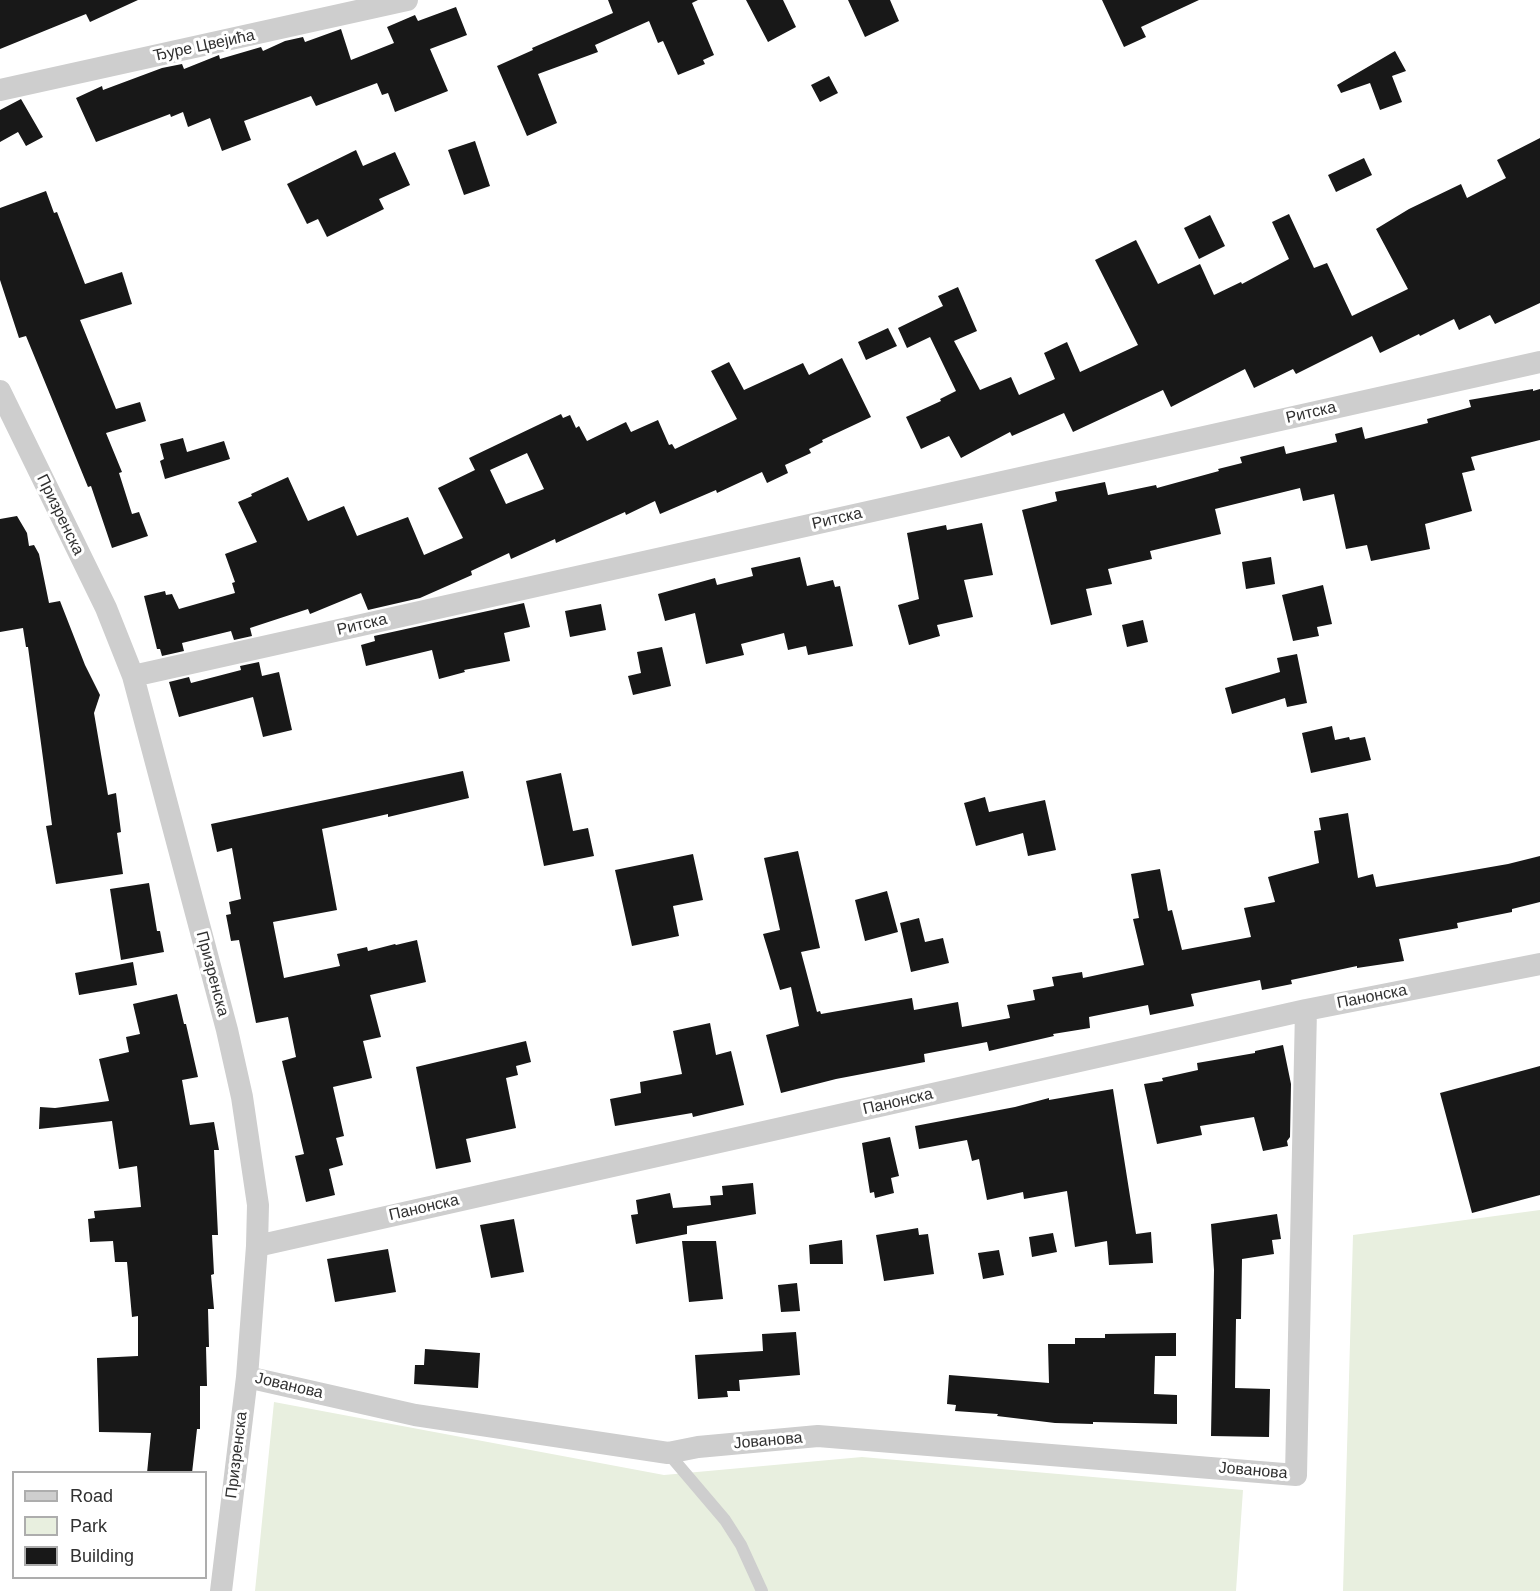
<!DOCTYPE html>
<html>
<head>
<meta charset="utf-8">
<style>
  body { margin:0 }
  #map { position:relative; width:1540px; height:1591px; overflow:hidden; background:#fff; font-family:Arial,sans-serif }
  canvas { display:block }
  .legend { position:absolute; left:12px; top:1471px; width:195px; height:108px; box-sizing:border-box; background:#fff; border:2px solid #adadad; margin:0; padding:8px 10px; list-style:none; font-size:18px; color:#313131 }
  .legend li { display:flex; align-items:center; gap:12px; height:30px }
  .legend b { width:30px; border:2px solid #adadad }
</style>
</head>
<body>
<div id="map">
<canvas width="1540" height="1591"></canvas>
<ul class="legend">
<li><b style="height:8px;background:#cecece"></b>Road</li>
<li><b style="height:16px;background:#e8efdf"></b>Park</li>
<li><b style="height:16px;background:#181818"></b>Building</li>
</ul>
</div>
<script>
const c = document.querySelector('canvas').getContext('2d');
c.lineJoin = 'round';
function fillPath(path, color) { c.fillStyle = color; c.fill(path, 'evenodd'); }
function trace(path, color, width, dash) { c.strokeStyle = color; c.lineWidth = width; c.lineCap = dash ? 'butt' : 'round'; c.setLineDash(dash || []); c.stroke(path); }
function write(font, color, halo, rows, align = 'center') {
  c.font = font + ' Arial,sans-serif'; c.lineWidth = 6; c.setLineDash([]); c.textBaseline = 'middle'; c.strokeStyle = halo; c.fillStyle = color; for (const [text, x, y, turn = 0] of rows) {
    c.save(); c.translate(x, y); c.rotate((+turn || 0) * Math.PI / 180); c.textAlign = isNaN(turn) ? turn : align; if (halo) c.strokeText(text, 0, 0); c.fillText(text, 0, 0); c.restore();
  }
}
fillPath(new Path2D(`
  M 1540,1210 L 1540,1591 L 1343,1591 L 1353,1235 Z
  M 274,1402 L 664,1475 L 862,1457 L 1243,1490 L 1236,1591 L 255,1591 Z`), '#e8efdf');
fillPath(new Path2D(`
  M 0,0 L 138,0 L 90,22 L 86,14 L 0,49 Z
  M 608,0 L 698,0 L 692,3 L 714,55 L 703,60 L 705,64 L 678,75 L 663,41 L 658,43 L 649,21 L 595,45 L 598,52 L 538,74 L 557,123 L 527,136 L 497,66 L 533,50 L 532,48 L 613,13 Z
  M 746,0 L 783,0 L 796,27 L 768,42 Z
  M 848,0 L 890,0 L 899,21 L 865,37 Z
  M 1102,0 L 1199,0 L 1141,27 L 1146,37 L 1124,47 Z
  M 456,7 L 467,35 L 430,49 L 448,91 L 395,112 L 388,93 L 382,95 L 377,83 L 316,106 L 311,96 L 244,121 L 251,140 L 222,151 L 210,118 L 188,127 L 183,112 L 171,117 L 170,114 L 96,142 L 76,98 L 102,86 L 103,90 L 162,68 L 182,64 L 184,69 L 219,55 L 220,59 L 261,47 L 263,51 L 285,41 L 303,37 L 305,42 L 341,29 L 351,60 L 394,43 L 387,27 L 415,15 L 418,21 Z
  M 1395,51 L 1406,71 L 1392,76 L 1402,102 L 1380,110 L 1370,83 L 1341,93 L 1337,85 Z
  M 829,76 L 838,93 L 820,102 L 811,85 Z
  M 21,99 L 43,137 L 26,146 L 18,132 L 0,142 L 0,110 Z
  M 1540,138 L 1540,303 L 1495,324 L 1490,315 L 1459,330 L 1454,319 L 1420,336 L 1419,334 L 1380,353 L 1372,336 L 1296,374 L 1293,369 L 1254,388 L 1245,369 L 1171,407 L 1163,390 L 1073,432 L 1064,413 L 1012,436 L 1010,432 L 961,458 L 949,436 L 921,449 L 906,417 L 941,401 L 940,399 L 956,391 L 930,337 L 907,348 L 898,328 L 943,306 L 938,296 L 958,287 L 977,331 L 954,341 L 980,390 L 1011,377 L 1019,395 L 1055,379 L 1044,353 L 1067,342 L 1080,372 L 1138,345 L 1095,260 L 1136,240 L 1158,284 L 1200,264 L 1214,295 L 1241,282 L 1242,284 L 1289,259 L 1272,222 L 1289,214 L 1314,268 L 1327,263 L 1352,316 L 1408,289 L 1376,229 L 1409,209 L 1461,184 L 1467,198 L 1506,178 L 1497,160 Z
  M 475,141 L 490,186 L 464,195 L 448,150 Z
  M 356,150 L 363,166 L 395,152 L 410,185 L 379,199 L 384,209 L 327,237 L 318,219 L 307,224 L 287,184 Z
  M 1364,158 L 1372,175 L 1336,192 L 1328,175 Z
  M 46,191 L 54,213 L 57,212 L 85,284 L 122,272 L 132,304 L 80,320 L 116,409 L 140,402 L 146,421 L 106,433 L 122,472 L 119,473 L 132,514 L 139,512 L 148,536 L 112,548 L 91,486 L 88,487 L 26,336 L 19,338 L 0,280 L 0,208 Z
  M 1210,215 L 1225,246 L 1199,259 L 1184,228 Z
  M 888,328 L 897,346 L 866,360 L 858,342 Z
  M 842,358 L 871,417 L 822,440 L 823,442 L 809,449 L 811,453 L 785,465 L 788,473 L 767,483 L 762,472 L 717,493 L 716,490 L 660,514 L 655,501 L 626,515 L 625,512 L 556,543 L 555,539 L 511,559 L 509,553 L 471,571 L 472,575 L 420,598 L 368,610 L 361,593 L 310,614 L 308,609 L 250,628 L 252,636 L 234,640 L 231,631 L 182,643 L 184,651 L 162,656 L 160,649 L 157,649 L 144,596 L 165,591 L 166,595 L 172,594 L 179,609 L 235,593 L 232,583 L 235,582 L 225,554 L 257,542 L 238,502 L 252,496 L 251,494 L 288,477 L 308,521 L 344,506 L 357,536 L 408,517 L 424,555 L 463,538 L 438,488 L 475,470 L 469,458 L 561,414 L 563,418 L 570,415 L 576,428 L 579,426 L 587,441 L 626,422 L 631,432 L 658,420 L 669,445 L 672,444 L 675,449 L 737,419 L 711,371 L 729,362 L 744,390 L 803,363 L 809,375 ZM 527,453 L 544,489 L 506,504 L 490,470 Z
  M 1533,389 L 1533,391 L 1540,389 L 1540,440 L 1471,457 L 1475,470 L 1462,473 L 1472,511 L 1425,524 L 1430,549 L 1371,561 L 1367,545 L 1346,549 L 1334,494 L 1303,501 L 1300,488 L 1215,509 L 1221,534 L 1150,551 L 1152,559 L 1108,569 L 1112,584 L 1086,589 L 1092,615 L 1051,625 L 1022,510 L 1057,501 L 1055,492 L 1105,482 L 1108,495 L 1156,485 L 1157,488 L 1219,471 L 1218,469 L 1242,463 L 1240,457 L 1284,446 L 1286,454 L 1337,442 L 1335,434 L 1362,427 L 1365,439 L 1428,423 L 1427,419 L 1471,407 L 1469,400 Z
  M 183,438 L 187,452 L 224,441 L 230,459 L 165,479 L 160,461 L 164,459 L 160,444 Z
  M 17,516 L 27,533 L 29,546 L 34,545 L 39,554 L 49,603 L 60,601 L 85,665 L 100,695 L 94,713 L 108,795 L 116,793 L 121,832 L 117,833 L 123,874 L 56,884 L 46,826 L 52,825 L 28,647 L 26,647 L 23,628 L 0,632 L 0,519 Z
  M 982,523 L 993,575 L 964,580 L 973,617 L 937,625 L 940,636 L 909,645 L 898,605 L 919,599 L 907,533 L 946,525 L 947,530 Z
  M 800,557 L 807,586 L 833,580 L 835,587 L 840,586 L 853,646 L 808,655 L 806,646 L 788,650 L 784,633 L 741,644 L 744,655 L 706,664 L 695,613 L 665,621 L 658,594 L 715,578 L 717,585 L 753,576 L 751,568 Z
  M 1271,557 L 1275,584 L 1246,589 L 1242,562 Z
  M 1323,585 L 1332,624 L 1317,627 L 1319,636 L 1293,641 L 1282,595 Z
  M 524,603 L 530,627 L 504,633 L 510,661 L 464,670 L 465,672 L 439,679 L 432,650 L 366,666 L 361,645 L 375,641 L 374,636 Z
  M 601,604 L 606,630 L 570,637 L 565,611 Z
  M 1143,620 L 1148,642 L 1127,647 L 1122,625 Z
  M 662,647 L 671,686 L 633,695 L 628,676 L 641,673 L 637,652 Z
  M 1297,654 L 1307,703 L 1287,707 L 1285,698 L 1232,714 L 1225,688 L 1280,672 L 1277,658 Z
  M 259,662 L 262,676 L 279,672 L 292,730 L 263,737 L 253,697 L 179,717 L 169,682 L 189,677 L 191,683 L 241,670 L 240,666 Z
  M 1332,726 L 1335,740 L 1349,737 L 1350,740 L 1365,737 L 1371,760 L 1311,773 L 1302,733 Z
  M 463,771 L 469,798 L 388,817 L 388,814 L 322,829 L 337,910 L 273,922 L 284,978 L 340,966 L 337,954 L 367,947 L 368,951 L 395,944 L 396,945 L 417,940 L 426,982 L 370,995 L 381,1037 L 363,1041 L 372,1078 L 333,1087 L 344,1136 L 336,1138 L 343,1165 L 329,1169 L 335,1195 L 306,1202 L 295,1156 L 304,1154 L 282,1061 L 296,1057 L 288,1017 L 256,1023 L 239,940 L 231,941 L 226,915 L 231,914 L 229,902 L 241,899 L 232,848 L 217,852 L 211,824 Z
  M 561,773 L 573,831 L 588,828 L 594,856 L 544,866 L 526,781 Z
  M 985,797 L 989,812 L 1045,800 L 1056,850 L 1028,856 L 1023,833 L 976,846 L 964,803 Z
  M 1348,813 L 1358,878 L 1373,874 L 1376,887 L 1508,864 L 1540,856 L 1540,902 L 1512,909 L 1512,912 L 1457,923 L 1458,928 L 1399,939 L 1404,961 L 1357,968 L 1357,966 L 1291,980 L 1292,984 L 1262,990 L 1260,980 L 1191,994 L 1194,1006 L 1150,1015 L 1148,1005 L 1089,1017 L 1090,1028 L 1053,1034 L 1054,1036 L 989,1051 L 987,1042 L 924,1054 L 925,1062 L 836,1079 L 781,1093 L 766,1035 L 799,1026 L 791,987 L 780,990 L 763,934 L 780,930 L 764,858 L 798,851 L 820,948 L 801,952 L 817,1012 L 820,1011 L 821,1014 L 912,998 L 914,1010 L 958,1002 L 962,1027 L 1010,1018 L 1007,1005 L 1035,1000 L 1033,990 L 1054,986 L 1052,977 L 1082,972 L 1083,978 L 1144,965 L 1133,919 L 1139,918 L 1131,874 L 1160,869 L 1168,911 L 1172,910 L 1182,950 L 1251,937 L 1244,908 L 1275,902 L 1268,877 L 1319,863 L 1314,831 L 1321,830 L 1319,818 Z
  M 693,854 L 703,900 L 673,906 L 679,936 L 632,946 L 615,870 Z
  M 149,883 L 157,931 L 160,931 L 164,952 L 121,960 L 110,889 Z
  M 887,891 L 898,932 L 865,941 L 855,900 Z
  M 919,918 L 925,942 L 943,938 L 949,963 L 911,972 L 900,923 Z
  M 133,962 L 137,985 L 79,995 L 75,973 Z
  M 177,994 L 184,1024 L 186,1024 L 198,1077 L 182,1080 L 190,1125 L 214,1122 L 219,1150 L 214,1150 L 218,1235 L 212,1235 L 214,1274 L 211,1275 L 214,1309 L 208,1309 L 209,1347 L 206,1347 L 207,1386 L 200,1386 L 200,1429 L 197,1429 L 192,1473 L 147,1473 L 151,1433 L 99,1432 L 97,1358 L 138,1356 L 138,1316 L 132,1317 L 127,1262 L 115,1262 L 113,1241 L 90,1242 L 88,1219 L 95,1218 L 94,1211 L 141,1207 L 137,1166 L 119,1169 L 112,1121 L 39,1129 L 40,1107 L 55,1108 L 109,1101 L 99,1059 L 129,1052 L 126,1037 L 140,1034 L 133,1004 Z
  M 710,1023 L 716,1055 L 731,1051 L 744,1105 L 693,1117 L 692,1113 L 615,1126 L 610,1099 L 641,1093 L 640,1082 L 682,1074 L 673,1031 Z
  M 526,1041 L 531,1062 L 516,1066 L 518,1075 L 506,1078 L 516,1128 L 466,1139 L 471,1162 L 436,1169 L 416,1067 Z
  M 1283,1045 L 1291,1084 L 1290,1137 L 1287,1141 L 1288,1146 L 1263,1151 L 1254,1117 L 1200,1126 L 1202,1135 L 1157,1144 L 1144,1084 L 1163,1081 L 1162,1078 L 1198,1070 L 1197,1063 L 1255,1053 L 1255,1051 Z
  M 1540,1066 L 1540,1195 L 1472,1213 L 1440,1093 Z
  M 1113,1089 L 1136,1234 L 1151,1232 L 1153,1263 L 1109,1265 L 1107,1241 L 1075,1247 L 1067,1191 L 1024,1199 L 1023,1192 L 987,1200 L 979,1159 L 972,1161 L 967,1140 L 919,1149 L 915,1126 L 1015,1107 L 1049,1098 L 1049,1100 Z
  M 890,1137 L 899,1176 L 891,1178 L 894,1193 L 875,1198 L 874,1192 L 870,1193 L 862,1143 Z
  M 753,1183 L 756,1214 L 687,1226 L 687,1234 L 636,1244 L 631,1215 L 638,1214 L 636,1200 L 670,1193 L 673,1208 L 711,1205 L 710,1196 L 723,1195 L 722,1186 Z
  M 1277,1214 L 1281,1239 L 1272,1240 L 1274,1254 L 1242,1259 L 1241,1319 L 1236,1319 L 1235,1388 L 1270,1389 L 1269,1437 L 1211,1436 L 1214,1270 L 1211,1224 Z
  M 514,1219 L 524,1272 L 491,1278 L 480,1225 Z
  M 918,1228 L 919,1235 L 928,1234 L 934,1274 L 884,1281 L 876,1235 Z
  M 1053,1233 L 1057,1252 L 1032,1257 L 1029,1237 Z
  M 842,1240 L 843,1264 L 810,1264 L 809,1245 Z
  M 682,1241 L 716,1241 L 723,1299 L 689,1302 Z
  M 388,1249 L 396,1292 L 335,1302 L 327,1259 Z
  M 999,1250 L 1004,1275 L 983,1279 L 978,1253 Z
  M 797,1283 L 800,1311 L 781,1312 L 778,1285 Z
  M 796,1332 L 800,1375 L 739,1380 L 740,1391 L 727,1391 L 728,1397 L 698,1399 L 695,1355 L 763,1351 L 762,1334 Z
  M 1176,1333 L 1176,1356 L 1155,1356 L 1154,1394 L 1177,1395 L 1177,1424 L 1093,1422 L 1093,1424 L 1055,1423 L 997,1416 L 998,1414 L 955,1411 L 956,1405 L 947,1404 L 949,1375 L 1049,1383 L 1048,1344 L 1075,1344 L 1075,1338 L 1105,1338 L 1105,1334 Z
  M 425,1349 L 480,1353 L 478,1388 L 414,1384 L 415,1365 L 424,1365 Z`), '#181818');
trace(new Path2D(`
  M 668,1453 L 725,1520 L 741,1545 L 762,1591`), '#cecece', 12);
trace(new Path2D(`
  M 0,90 L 407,0
  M 0,391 L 106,608 L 133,676 L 227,1030 L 242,1097 L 258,1205 L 257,1246 L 247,1377 L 221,1591
  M 133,676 L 1540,362
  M 257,1246 L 1306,1010 L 1540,964
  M 247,1377 L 415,1415 L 668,1453 L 698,1447 L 818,1436 L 1296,1475 L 1306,1010`), '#cecece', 22);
write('16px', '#313131', '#fff', [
  ["Ђуре Цвејића",204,46,-12],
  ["Ритска",1311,413,-13],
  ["Призренска",60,515,64],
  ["Ритска",837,519,-13],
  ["Ритска",362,625,-13],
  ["Призренска",212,974,75],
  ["Панонска",1372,997,-11],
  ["Панонска",898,1102,-13],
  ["Панонска",424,1208,-13],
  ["Јованова",289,1386,13],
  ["Јованова",768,1441,-5],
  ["Призренска",237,1455,-83],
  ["Јованова",1253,1471,5]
]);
</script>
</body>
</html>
